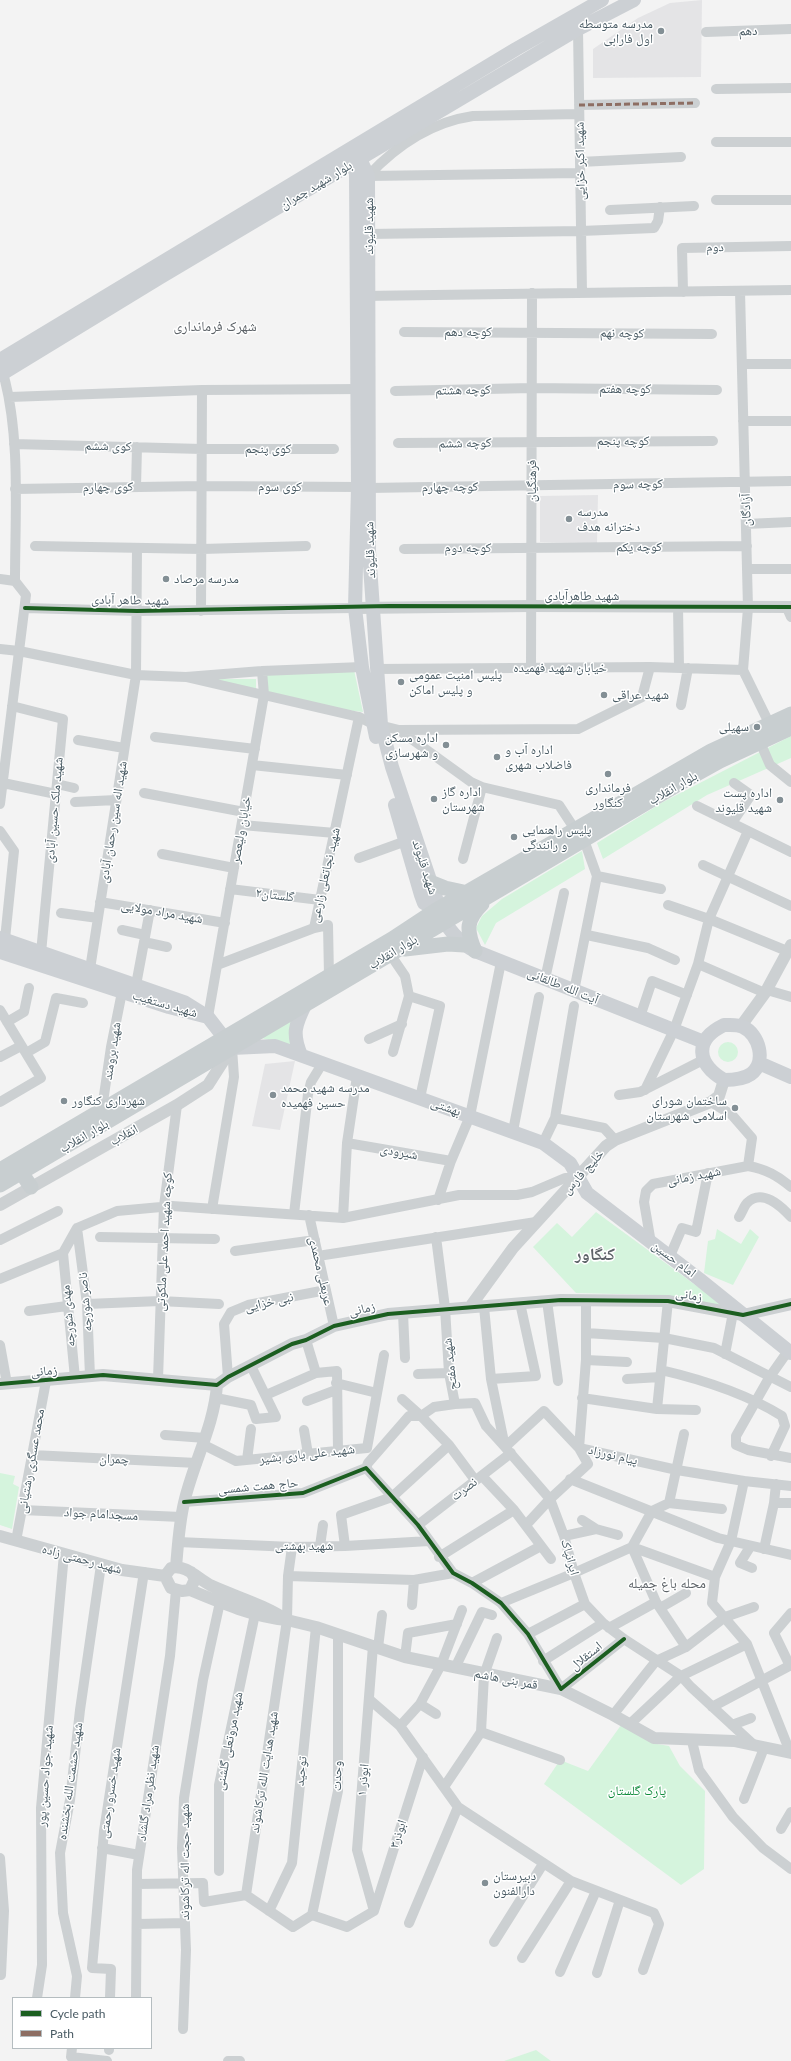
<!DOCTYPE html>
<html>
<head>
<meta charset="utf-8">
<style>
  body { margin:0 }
  #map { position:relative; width:791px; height:2061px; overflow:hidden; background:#f3f3f3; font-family:Lato,sans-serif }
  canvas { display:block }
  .legend { position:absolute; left:12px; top:1997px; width:140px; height:52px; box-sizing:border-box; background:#fff; border:1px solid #b5bdc0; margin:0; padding:5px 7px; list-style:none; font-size:12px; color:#475962 }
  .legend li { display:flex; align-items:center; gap:8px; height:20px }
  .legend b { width:20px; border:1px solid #b5bdc0 }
</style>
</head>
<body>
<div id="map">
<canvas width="791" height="2061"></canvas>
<ul class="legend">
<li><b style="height:5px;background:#1b5e20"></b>Cycle path</li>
<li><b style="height:5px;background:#8d6e63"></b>Path</li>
</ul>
</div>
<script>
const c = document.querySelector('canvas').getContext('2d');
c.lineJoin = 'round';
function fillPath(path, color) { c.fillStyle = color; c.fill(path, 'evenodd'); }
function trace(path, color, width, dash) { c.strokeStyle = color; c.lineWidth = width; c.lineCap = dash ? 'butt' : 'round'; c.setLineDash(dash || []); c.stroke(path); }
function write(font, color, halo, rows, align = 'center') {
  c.font = font + ' Lato,"Noto Naskh Arabic",sans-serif'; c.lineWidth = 3; c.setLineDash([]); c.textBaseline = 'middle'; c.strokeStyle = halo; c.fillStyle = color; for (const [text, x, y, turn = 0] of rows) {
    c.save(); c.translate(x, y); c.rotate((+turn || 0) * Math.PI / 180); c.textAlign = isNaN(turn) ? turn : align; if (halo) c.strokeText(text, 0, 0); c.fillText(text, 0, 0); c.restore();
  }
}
fillPath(new Path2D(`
  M 702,0 L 701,77 L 593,78 L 593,49 L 638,18 L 670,3 Z
  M 598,495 L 597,543 L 540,542 L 540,496 Z
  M 295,1061 L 280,1130 L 252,1126 L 265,1064 Z`), '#e4e4e6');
fillPath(new Path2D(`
  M 354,670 L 363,712 L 344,710 L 267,693 L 265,673 Z
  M 207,679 L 256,679 L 256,689 Z
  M 791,736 L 791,758 L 707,795 L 603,859 L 597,843 L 663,802 Z
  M 582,851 L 585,869 L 496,923 L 485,945 L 476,928 L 482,916 L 502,899 Z
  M 295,1015 L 292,1047 L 258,1037 Z
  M718 1052a10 10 0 1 1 20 0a10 10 0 1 1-20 0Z
  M 596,1212 L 724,1306 L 655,1295 L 576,1293 L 533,1247 L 557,1223 L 572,1237 Z
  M 717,1229 L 741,1244 L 750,1229 L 759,1237 L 733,1285 L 704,1273 L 708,1241 L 715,1239 Z
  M 0,1473 L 15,1476 L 13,1484 L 19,1487 L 12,1529 L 0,1525 Z
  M 624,1721 L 652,1743 L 669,1746 L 680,1766 L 705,1791 L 704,1869 L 681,1885 L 544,1784 L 560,1760 L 588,1771 Z
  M 536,2050 L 551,2061 L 504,2061 Z`), '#d5f4dd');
trace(new Path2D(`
  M 578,29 L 582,293
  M 706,32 L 791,29
  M 716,89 L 791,88
  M 579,105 L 695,103
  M 716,142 L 791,142
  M 580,162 L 681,157
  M 368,176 C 396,146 432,122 473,116 L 579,114
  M 368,176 L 580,173
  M 716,200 L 791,200
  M 610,210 L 694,206
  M 368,234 L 581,231 L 654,228 L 658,221 L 660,207
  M 740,291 L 748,608 L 743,670 L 769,723
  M 683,292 L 682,248 L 791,246
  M 363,296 L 791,290
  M 404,332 L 712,334
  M 742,364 L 791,364
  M 395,391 L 532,388 L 717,390
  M 10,397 L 202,390 L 364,389
  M 743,421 L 791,421
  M 398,443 L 713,441
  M 14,444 L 202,449 L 334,449
  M 136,487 L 137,447
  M 369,488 L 791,481
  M 15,489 L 202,486 L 358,487
  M 746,524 L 791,522
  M 35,546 L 202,549 L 306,546
  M 404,549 L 747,546
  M 747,569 L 791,569
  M 0,579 L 15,581
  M 678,606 L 679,667
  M 25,608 L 137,611 L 355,608
  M 787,608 L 791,617
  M 201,611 L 202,390
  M 0,649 L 19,651 L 136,675 L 186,677 L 262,671 L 362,667
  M 531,668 L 532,293
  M 376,669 L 650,667 L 743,670
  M 186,677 L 359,717 L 371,723 L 399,730 L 471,782 L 482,787 L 559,805 L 576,831
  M 681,705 L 688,668
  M 12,706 L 63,719 L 41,953
  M 399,730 L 578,729 L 642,697 L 650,667
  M 155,737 L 255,749
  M 78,740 L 124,748
  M 760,742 L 770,765 L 791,782
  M 252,765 L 347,775
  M 3,783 L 56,794
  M 57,784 L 74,788
  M 144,793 L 244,812
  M 75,802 L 116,800
  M 0,804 L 26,595 L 15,581 C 15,515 21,436 3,373
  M 697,806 L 791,852
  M 732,823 L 751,795 L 734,783
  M 242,825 L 335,833
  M 0,831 L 14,851 L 5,939
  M 162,854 L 234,868
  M 359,858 L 406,841
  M 463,859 L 482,787
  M 703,865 L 791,906
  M 597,876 L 661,889
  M 230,889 L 320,900
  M 100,902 L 225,923
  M 668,905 L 709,919 L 787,951
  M 61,913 L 98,918
  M 314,928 L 359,717
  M 122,930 L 145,935
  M 587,935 L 648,948 L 675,960
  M 144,942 L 167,947
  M 390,954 L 405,976 L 409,996 L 393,1052
  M 698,964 L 765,993
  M 217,965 L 314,928 L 328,925 L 329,976
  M 90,969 L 136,675 L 137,548
  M 545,979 L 564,893
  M 136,985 L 150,910
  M 767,990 L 791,997
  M 574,991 L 597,876 L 584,840
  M 409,996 L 440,1006 L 420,1098
  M 0,1010 L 41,1078 L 0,1102
  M 208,1017 L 264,695 L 262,671
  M 640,1017 L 652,981 L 687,995
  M 7,1022 L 24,1012 L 29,988
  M 369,1039 L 402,1024
  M 26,1053 L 45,1042 L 56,998 L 83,1003
  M 0,1057 L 21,1046
  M 645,1090 L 674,1030 L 698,964 L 709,919 L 748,831
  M 619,1095 L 640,1092 L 703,1060
  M 711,1102 L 732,1115 L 752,1138 L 748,1166
  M 102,1109 L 111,1047 L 122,992
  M 555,1118 L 604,1128 L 615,1140
  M 513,1131 L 539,997
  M 347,1143 L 451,1161
  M 543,1143 L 555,1118 L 574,1006
  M 438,1200 L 451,1161 L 470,1116 L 501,962
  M 212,1209 L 234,1077 L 232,1048
  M 294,1214 L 308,1094 L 311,1082 L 322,1064
  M 309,1215 L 334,1326
  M 739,1217 C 742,1213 744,1206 747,1203 C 762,1188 781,1206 791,1217
  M 343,1218 L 347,1143 L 357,1076
  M 77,1228 L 87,1304 L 90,1376
  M 100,1237 L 215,1239
  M 0,1240 L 58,1211
  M 651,1243 L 644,1202 L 646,1191 L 653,1184 L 748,1166 C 766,1169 778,1176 791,1187
  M 235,1251 L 315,1240
  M 63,1253 L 75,1378
  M 318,1256 L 536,1222
  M 670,1256 L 682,1228 L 696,1232 L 708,1173
  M 0,1279 L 63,1253 L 77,1228 L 117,1211 L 172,1206 L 343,1218 L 459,1195 L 517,1195 L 532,1192 L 565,1178 L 579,1178
  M 547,1301 L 558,1381
  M 87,1304 L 160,1301 L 219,1304
  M 484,1307 L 491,1379 L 505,1447 L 550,1499 L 564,1536 L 574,1573 L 585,1604 L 603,1623 L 624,1639 L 681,1676 L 691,1687 L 755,1746
  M 29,1311 L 67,1306
  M 403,1313 L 405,1358
  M 586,1333 L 664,1338 L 714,1348 L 791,1387
  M 306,1340 L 316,1373 L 337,1371 L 338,1451
  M 0,1345 L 7,1384
  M 788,1351 L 769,1378 L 736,1436 L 736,1445 L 748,1450 L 791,1458
  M 725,1354 L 733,1313
  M 586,1360 L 627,1362
  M 661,1370 C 704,1380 745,1393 782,1416 L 785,1426 L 771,1456
  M 418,1374 L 449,1373
  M 228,1377 L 224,1324 L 231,1312 L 248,1305 L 326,1290
  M 158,1379 L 164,1206 L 177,1105
  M 491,1379 L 536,1376 L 520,1303
  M 627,1379 L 660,1377
  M 336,1383 L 377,1393
  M 266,1395 L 316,1373
  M 216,1398 L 251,1405 L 256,1419 L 276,1417 L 251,1366
  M 582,1398 L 657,1409 L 696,1410
  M 402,1399 L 421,1416 L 434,1407 L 455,1404 L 449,1373 L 445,1308 L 436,1237
  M 307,1401 L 336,1390
  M 455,1404 L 475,1403 L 486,1426 L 505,1447 L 544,1411 L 579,1448 L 677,1470 L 744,1481 L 791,1486
  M 657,1409 L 668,1301
  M 304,1430 L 308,1454
  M 684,1434 L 669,1503 L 652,1511 L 632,1547 L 656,1602 L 686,1647
  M 165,1435 L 205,1438
  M 204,1445 L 236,1461 L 367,1448 L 384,1355
  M 32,1455 L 197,1463
  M 247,1460 L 251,1429
  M 366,1468 L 368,1463 L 409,1416 L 421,1416 L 449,1445 L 475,1480
  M 482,1476 L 514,1510 L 551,1559
  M 570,1479 L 718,1538 L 791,1555
  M 744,1481 L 731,1541 L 715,1577 L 712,1603 L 747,1644 L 790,1752 L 791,1751
  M 184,1502 L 303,1493 L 366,1468 L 418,1525 L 453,1573 L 472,1583 L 501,1603 L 528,1634 L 561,1689 L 624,1639
  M 669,1503 L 722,1509
  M 774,1503 L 791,1503
  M 22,1510 L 181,1517
  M 582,1520 L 596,1529 L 618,1535
  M 418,1525 L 511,1453
  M 526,1525 L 550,1499 L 588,1464 L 579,1448 L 586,1360 L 586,1300
  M 564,1536 L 596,1529
  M 16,1541 L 46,1381
  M 178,1542 L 292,1547 L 345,1546 L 429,1541
  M 320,1546 L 323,1525
  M 345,1546 L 341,1515 L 392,1497 L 449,1445
  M 750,1547 L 740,1563 L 752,1568
  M 764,1549 L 774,1503 L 776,1484
  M 439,1557 L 514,1510
  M 288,1576 L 292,1547
  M 472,1583 L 541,1546
  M 501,1603 L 574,1573 L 632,1547 L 715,1577
  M 412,1605 L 414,1580
  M 660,1608 L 686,1593
  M 609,1628 L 656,1602
  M 528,1634 L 585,1604
  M 373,1646 L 357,1850 L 374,1911
  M 378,1648 L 382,1615
  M 405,1657 L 408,1633 L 457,1624
  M 543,1661 L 603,1623
  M 790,1666 L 774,1633 L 791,1613
  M 455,1668 L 482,1612 L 492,1615
  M 370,1700 L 400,1726 L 458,1807 L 571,1881 L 654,1913 L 659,1924 L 643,1970
  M 420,1704 L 436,1714
  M 712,1707 L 791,1665
  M 613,1715 L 656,1661 L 686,1647 L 725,1617 L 754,1607
  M 630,1724 L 681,1676 L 747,1644
  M 732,1725 L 751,1718
  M 400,1726 L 420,1704 L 441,1665 L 462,1610
  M 481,1732 L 560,1760
  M 692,1741 L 699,1770 L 733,1817 L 763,1848 L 791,1869
  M 444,1787 L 481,1732 L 484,1675 L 497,1638
  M 744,1799 L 764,1748
  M 781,1829 L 791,1812
  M 102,1848 L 139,1855
  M 0,1858 L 4,1911 L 1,1975
  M 219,1871 L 219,1785 L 255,1614
  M 137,1884 L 203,1883 L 204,1902 L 246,1895
  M 246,1895 L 287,1620 L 288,1576 L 414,1580 L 453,1573
  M 246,1895 L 293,1927 L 312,1915 L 347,1927 L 374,1911
  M 269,1911 L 292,1863 L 316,1627
  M 374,1911 L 423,1757
  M 312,1915 L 338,1791 L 338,1635
  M 409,1923 L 458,1807
  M 137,1924 L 185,1923
  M 494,1942 L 543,1864
  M 522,1958 L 571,1881
  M 560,1972 L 596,1891
  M 597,1973 L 620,1900
  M 37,1998 L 42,1965 L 41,1808 L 64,1554
  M 75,1998 L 77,1976 L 63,1913 L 60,1853 L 70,1800 L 80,1710 L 101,1565
  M 110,1998 L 111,1969 L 92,1968 L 104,1831 L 144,1572
  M 136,1998 L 137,1870 L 170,1656 L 176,1590
  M 183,2029 L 186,1950 L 182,1848 L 184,1798 L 203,1680 L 220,1602
  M 72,2048 L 71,2057 L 107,2061
  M 109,2050 L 109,2048
  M 228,2061 L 240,2061`), '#ccd0d2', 10);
trace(new Path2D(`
  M 355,608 L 531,606 L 791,607
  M 741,1026 L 765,993 L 791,945
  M 0,1205 L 177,1105 L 208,1085 L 231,1049
  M 470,1307 L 513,1248 L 606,1146 L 615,1140 L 711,1102 L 719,1096 L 724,1080
  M 0,1384 L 103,1375 L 217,1385 L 228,1377 L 292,1344 L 306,1340 L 334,1326 L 388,1314 L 561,1300 L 668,1301 L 743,1315 L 791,1304
  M 0,1536 L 122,1570 L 165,1576
  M 176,1567 C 178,1545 179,1524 184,1503 C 193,1463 214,1427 217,1385
  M 190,1590 C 221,1603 254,1617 287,1620 C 263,1604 236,1597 210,1585 C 198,1579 186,1564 171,1568 L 165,1576 L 171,1588 L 182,1591 L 190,1590 L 195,1579 L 191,1572
  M 287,1620 L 316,1627 L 405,1657 L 561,1689 L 613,1715 L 654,1738 L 734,1741 L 791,1753`), '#ccd0d2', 12);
trace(new Path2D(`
  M 359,144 L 360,159 L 368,176 L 369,551 L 381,725 L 392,767 L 436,898 L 436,910
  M 360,159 L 356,173 L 358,487 L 355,608 L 362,667 L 376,737
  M 0,360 L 516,49 L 602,0
  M 0,375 L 159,278 L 578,29 L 634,0
  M 395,805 L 421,895 L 424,903 L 436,910
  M 439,914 C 449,929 458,942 475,951 L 704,1042
  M 0,938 L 184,1002 L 208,1017 L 169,1007 L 0,952
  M 208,1017 L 232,1048 L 275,1046 L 543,1143 L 570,1163 L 587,1193 L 699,1279 L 791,1353
  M 724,1025 C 730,1025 737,1024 743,1027 C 759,1034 767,1062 751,1074 C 744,1079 733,1080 724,1080 C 697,1064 693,1040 724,1025 Z
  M 301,1055 C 292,1034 295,1025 305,1005
  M 759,1063 L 791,1077`), '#ccd0d4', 14);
trace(new Path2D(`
  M 430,882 L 445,888 L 468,893
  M 405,949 L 448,944 L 464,945
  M 475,951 C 466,930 466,920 482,904
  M 0,1170 L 392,939 L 436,910 L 711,751 L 791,714
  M 21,1172 L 31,1187
  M 0,1185 L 675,786 L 720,761 L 791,728`), '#c8ced0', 15);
trace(new Path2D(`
  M 579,105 L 695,103`), '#8d6e63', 3, [6, 3]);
trace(new Path2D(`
  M 25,608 L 137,611 L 389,606 L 791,607
  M 0,1384 L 103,1375 L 217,1385 L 228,1377 L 292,1344 L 306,1340 L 334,1326 L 388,1314 L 561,1300 L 668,1301 L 743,1315 L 791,1304
  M 184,1502 L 303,1493 L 366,1468 L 418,1525 L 453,1573 L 472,1583 L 501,1603 L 528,1634 L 561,1689 L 624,1639`), '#1b5e20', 4);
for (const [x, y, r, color] of [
  [661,31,4,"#838f95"],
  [569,519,4,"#838f95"],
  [166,579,4,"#838f95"],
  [401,682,4,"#838f95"],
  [604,695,4,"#838f95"],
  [757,727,4,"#838f95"],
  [446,745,4,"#838f95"],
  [497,757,4,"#838f95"],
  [608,774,4,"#838f95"],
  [434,799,4,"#838f95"],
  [780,800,4,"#838f95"],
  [514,837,4,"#838f95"],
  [273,1095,4,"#838f95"],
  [64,1101,4,"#838f95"],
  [735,1108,4,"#838f95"],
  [485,1883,4,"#838f95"]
]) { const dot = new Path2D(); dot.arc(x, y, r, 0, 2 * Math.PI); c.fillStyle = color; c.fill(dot); trace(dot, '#fff', 1.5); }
write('13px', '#475962', '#fff', [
  ["مدرسه متوسطه",653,24,"right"],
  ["اول فارابی",653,39,"right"],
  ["مدرسه",577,512],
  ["دخترانه هدف",577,527],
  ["مدرسه مرصاد",174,579],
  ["پلیس امنیت عمومی",409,675],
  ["و پلیس اماکن",409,690],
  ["شهید عراقی",612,695],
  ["سهیلی",749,727,"right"],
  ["اداره مسکن",438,738,"right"],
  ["و شهرسازی",438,753,"right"],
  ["اداره آب و",505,750],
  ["فاضلاب شهری",505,765],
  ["فرمانداری",608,788,"center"],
  ["کنگاور",608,803,"center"],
  ["اداره گاز",442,792],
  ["شهرستان",442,807],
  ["اداره پست",772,793,"right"],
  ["شهید قلیوند",772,808,"right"],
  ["پلیس راهنمایی",522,830],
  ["و رانندگی",522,845],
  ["مدرسه شهید محمد",281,1088],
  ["حسین فهمیده",281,1103],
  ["شهرداری کنگاور",72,1101],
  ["ساختمان شورای",727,1101,"right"],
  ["اسلامی شهرستان",727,1116,"right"],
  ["دبیرستان",493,1876],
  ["دارالفنون",493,1891]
], 'left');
write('13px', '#475962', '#fff', [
  ["دهم",748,31,-2],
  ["شهید اکبر خزایی",580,161,-91],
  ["بلوار شهید چمران",316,185,-31],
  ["شهید قلیوند",369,226,-90],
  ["دوم",715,247,-1],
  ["کوچه دهم",468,332],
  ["کوچه نهم",622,333,1],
  ["کوچه هفتم",625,389],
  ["کوچه هشتم",463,390,-1],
  ["کوچه پنجم",623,441],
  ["کوچه ششم",465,443,-1],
  ["کوی ششم",108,446,1],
  ["کوی پنجم",268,449],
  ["فرهنگیان",532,481,-90],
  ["کوچه سوم",638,484,-1],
  ["کوی چهارم",108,487,-1],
  ["کوی سوم",280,487],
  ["کوچه چهارم",450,487,-1],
  ["آزادگان",746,510,-92],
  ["کوچه یکم",639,547,-1],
  ["کوچه دوم",468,548],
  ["شهید قلیوند",370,550,-92],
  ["شهید طاهرآبادی",582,596],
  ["شهید طاهر آبادی",130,600,1],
  ["خیابان شهید فهمیده",560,668],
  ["بلوار انقلاب",673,788,-30],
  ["شهید ملک حسین آبادی",54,810,-85],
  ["شهید اله سین رحمان آبادی",113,822,-81],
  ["خیابان ولیعصر",241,830,-80],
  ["شهید قلیوند",425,867,72],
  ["شهید نجاتعلی زارعی",325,875,-77],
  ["گلستان۲",275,895,7],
  ["شهید مراد مولایی",162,912,10],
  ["بلوار انقلاب",393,952,-31],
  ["آیت الله طالقانی",563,986,22],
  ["شهید دستغیب",165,1004,16],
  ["شهید برومند",112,1051,-81],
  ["بهشتی",446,1107,20],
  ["انقلاب",124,1135,-29],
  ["بلوار انقلاب",84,1136,-30],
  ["شیرودی",399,1152,10],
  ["خلیج فارس",583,1172,-48],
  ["شهید زمانی",694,1176,-11],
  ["کوچه شهید احمد علی ملکوتی",164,1242,-87],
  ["امام حسین",674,1259,37],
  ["عربعلی محمدی",321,1271,77],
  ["زمانی",689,1295,10],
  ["ناصر شورچه",85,1302,-95],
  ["نبی خزایی",269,1302,-13],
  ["زمانی",362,1309,-12],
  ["مهدی شورچه",68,1316,-95],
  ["شهید مفتح",450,1364,-96],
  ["زمانی",44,1371,-5],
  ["شهید علی یاری بشیر",307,1454,-6],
  ["پیام نورزاد",613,1455,13],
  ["چمران",114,1459,2],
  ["محمد عسگری رشتیانی",31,1461,-80],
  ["حاج همت شمسی",258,1486,-5],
  ["نصرت",464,1489,-37],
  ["مسجدامام جواد",101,1514,3],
  ["شهید بهشتی",304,1546],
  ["ایرانپاک",570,1557,74],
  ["شهید رحمتی زاده",82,1559,15],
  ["استقلال",586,1656,-39],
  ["قمر بنی هاشم",506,1679,11],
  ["شهید مروتعلی گلشنی",229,1741,-79],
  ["توحید",301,1771,-84],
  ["شهید هدایت الله ترکاشوند",264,1772,-81],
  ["شهید جواد حسین پور",45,1776,-86],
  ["وحدت",337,1776,-89],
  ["ابوذر ۱",363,1780,-85],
  ["شهید حشمت الله بخشنده",70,1781,-82],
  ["شهید خسرو رحمتی",110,1793,-82],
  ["شهید نظر مراد گلشاد",148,1793,-82],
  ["ابوذر۳",398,1834,-72],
  ["شهید حجت اله ترکاشوند",185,1862,-90]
]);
write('13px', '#0c8939', '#fff', [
  ["پارک گلستان",637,1791]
]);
write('14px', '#5d6368', '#fff', [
  ["شهرک فرمانداری",215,326],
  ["محله باغ‌ جمیله",667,1583]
]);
write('bold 17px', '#5d6368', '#fff', [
  ["کنگاور",595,1255]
]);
</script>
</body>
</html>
